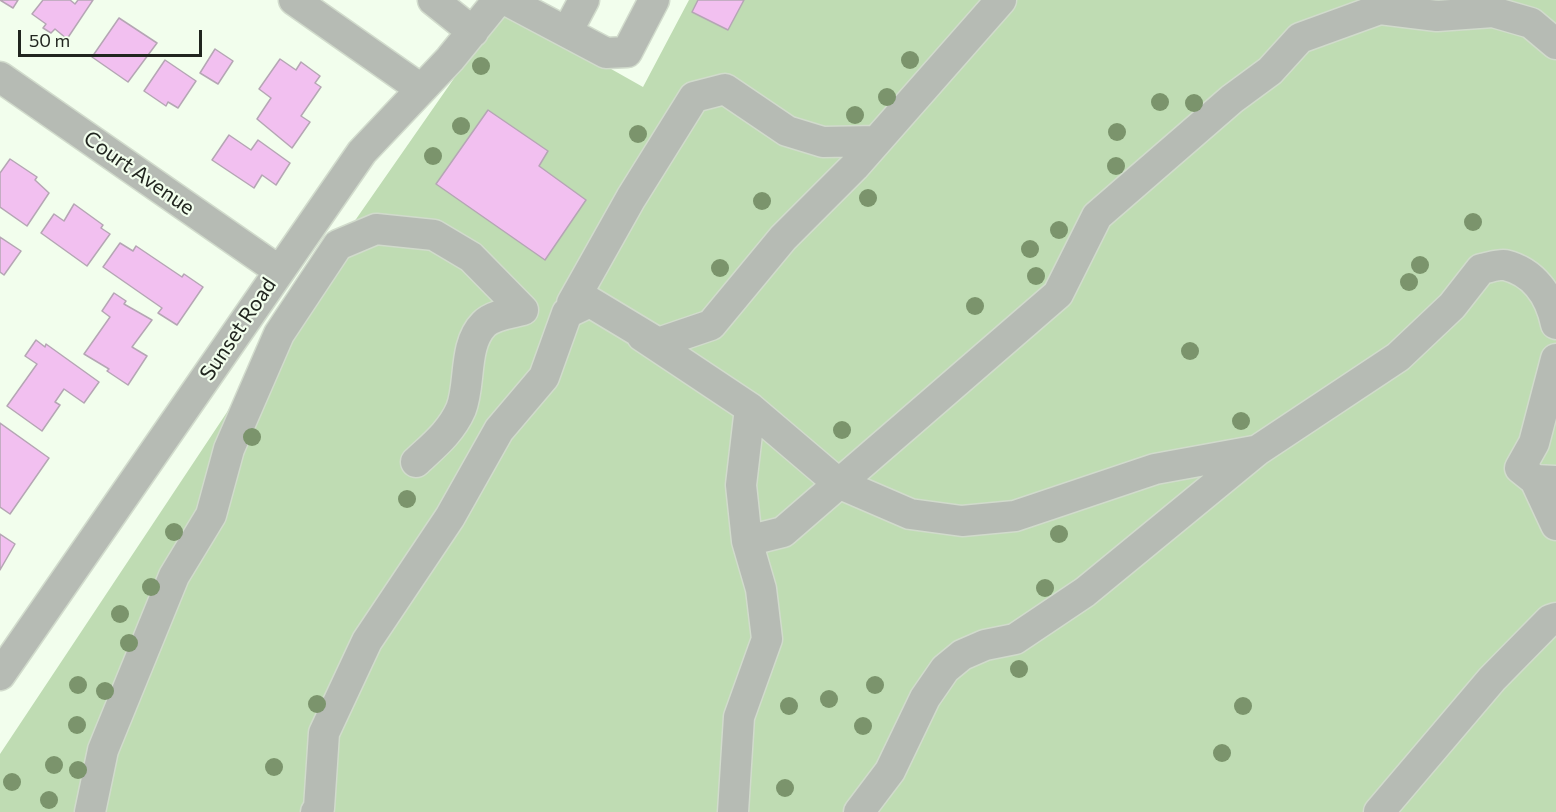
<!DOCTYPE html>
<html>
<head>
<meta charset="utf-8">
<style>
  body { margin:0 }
  #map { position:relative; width:1556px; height:812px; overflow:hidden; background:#f2feed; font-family:Commissioner,sans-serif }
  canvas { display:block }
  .scale { position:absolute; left:18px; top:30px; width:184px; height:27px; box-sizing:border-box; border:3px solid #21251f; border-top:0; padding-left:8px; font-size:18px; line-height:21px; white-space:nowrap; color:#21251f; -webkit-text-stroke:4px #f2feed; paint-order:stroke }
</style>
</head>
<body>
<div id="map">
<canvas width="1556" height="812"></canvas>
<div class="scale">50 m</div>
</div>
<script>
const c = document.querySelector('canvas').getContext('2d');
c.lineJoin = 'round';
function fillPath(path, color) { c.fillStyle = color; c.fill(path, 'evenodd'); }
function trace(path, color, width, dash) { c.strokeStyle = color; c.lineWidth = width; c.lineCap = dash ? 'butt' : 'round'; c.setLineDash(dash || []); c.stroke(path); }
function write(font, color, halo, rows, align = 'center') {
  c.font = font + ' Commissioner,sans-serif'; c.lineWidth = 4.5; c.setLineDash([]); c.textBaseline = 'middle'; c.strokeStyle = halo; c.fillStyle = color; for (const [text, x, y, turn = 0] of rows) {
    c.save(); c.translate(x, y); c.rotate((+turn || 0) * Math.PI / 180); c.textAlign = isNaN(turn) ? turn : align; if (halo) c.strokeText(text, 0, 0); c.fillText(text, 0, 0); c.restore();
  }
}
fillPath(new Path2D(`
  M 689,0 L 1556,0 L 1556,812 L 0,812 L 0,754 L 338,245 L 503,8 L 643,87 Z`), '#bfdcb3');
const building = new Path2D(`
  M 0,0 L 18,0 L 13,8 Z
  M 43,0 L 70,0 L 75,4 L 78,0 L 93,0 L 67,39 L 55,29 L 51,33 L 43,28 L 46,24 L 32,14 Z
  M 698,0 L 744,0 L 728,30 L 692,12 Z
  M 119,18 L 157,43 L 128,82 L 92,57 Z
  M 215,49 L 233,61 L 218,84 L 200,73 Z
  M 280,59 L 296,70 L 301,62 L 320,76 L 315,83 L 321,87 L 301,116 L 310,122 L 292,148 L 257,119 L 271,98 L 259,89 Z
  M 165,60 L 196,81 L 178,108 L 168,102 L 166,106 L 144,91 Z
  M 488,110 L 548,151 L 539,166 L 586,200 L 545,260 L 436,184 Z
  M 229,135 L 251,150 L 258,140 L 290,163 L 276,185 L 262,175 L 254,188 L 212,160 Z
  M 10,159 L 37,177 L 35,180 L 49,193 L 27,226 L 0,207 L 0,173 Z
  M 74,204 L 103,225 L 101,228 L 110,234 L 87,266 L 41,233 L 54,214 L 64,221 Z
  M 0,237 L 21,251 L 4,275 L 0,272 Z
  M 120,243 L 133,251 L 136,246 L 182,277 L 184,274 L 203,287 L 177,325 L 158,313 L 162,308 L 103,267 Z
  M 114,293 L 126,301 L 124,304 L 152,320 L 132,347 L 147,356 L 128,385 L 107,371 L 109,369 L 84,354 L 110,317 L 102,311 Z
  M 36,340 L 45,347 L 46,344 L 99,382 L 84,403 L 64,389 L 55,402 L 60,405 L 42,431 L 7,406 L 37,364 L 25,356 Z
  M 0,423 L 49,458 L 10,514 L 0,507 Z
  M 0,534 L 15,544 L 0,570 Z`);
fillPath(building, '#f2c0f0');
trace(building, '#b5a6b4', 1.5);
const minor = new Path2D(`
  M 294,0 L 421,89
  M 433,0 L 473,32
  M 506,0 L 606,53 L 627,52 L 654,0
  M 567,32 L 584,0
  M 0,77 L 278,270
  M 572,303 L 631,198 L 694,97 L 725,89 L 787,131 L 823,142 L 877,141
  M 642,336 L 750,408 L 838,483 L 910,514 L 962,521 L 1015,516 L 1155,469 L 1254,451
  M 1535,480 L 1520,468 L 1534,443 L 1556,359
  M 1556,481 L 1535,480 L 1556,525
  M 747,541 L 783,532 L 1058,294 L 1097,216 L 1232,99 L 1270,71 L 1300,38 L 1380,9 L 1437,16 L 1493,12 L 1531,23 L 1556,44
  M 0,675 L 362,152 L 450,59 L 498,0
  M 90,812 L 103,750 L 174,576 L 211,515 L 229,449 L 279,334 L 338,245 L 376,229 L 434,235 L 471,257 L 523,310 C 511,313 493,315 484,324 C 463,345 471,384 461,409 C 451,432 433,446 416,462
  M 316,812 L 319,808 L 324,733 L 367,641 L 450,517 L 499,430 L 544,377 L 567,313 L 590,302 L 658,343 L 711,325 L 783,238 L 854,167 L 1001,0
  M 733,812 L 739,717 L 767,639 L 761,589 L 747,541 L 741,485 L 750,408
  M 859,812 L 890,771 L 925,698 L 945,669 L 962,655 L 985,645 L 1015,639 L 1085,592 L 1258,450 L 1398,357 L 1452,306 L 1481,269 C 1488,268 1498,264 1505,265 C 1534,272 1550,296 1556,324
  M 1379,812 L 1492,679 L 1550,620 L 1556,618`);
trace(minor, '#d1dbcc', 33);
trace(minor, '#b6bbb4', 30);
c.fillStyle = '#7b946c';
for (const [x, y] of [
  [910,60],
  [481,66],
  [887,97],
  [1160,102],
  [1194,103],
  [855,115],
  [461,126],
  [1117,132],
  [638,134],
  [433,156],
  [1116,166],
  [868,198],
  [762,201],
  [1473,222],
  [1059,230],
  [1030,249],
  [1420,265],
  [720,268],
  [1036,276],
  [1409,282],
  [975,306],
  [1190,351],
  [1241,421],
  [842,430],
  [252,437],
  [407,499],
  [174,532],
  [1059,534],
  [151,587],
  [1045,588],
  [120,614],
  [129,643],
  [1019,669],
  [78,685],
  [875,685],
  [105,691],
  [829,699],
  [317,704],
  [789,706],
  [1243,706],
  [77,725],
  [863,726],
  [1222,753],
  [54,765],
  [274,767],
  [78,770],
  [12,782],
  [785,788],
  [49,800]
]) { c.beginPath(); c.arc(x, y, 9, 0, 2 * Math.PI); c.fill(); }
write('21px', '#21251f', '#f2feed', [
  ["Court Avenue",139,173,35],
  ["Sunset Road",238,329,-56]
]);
</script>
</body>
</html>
